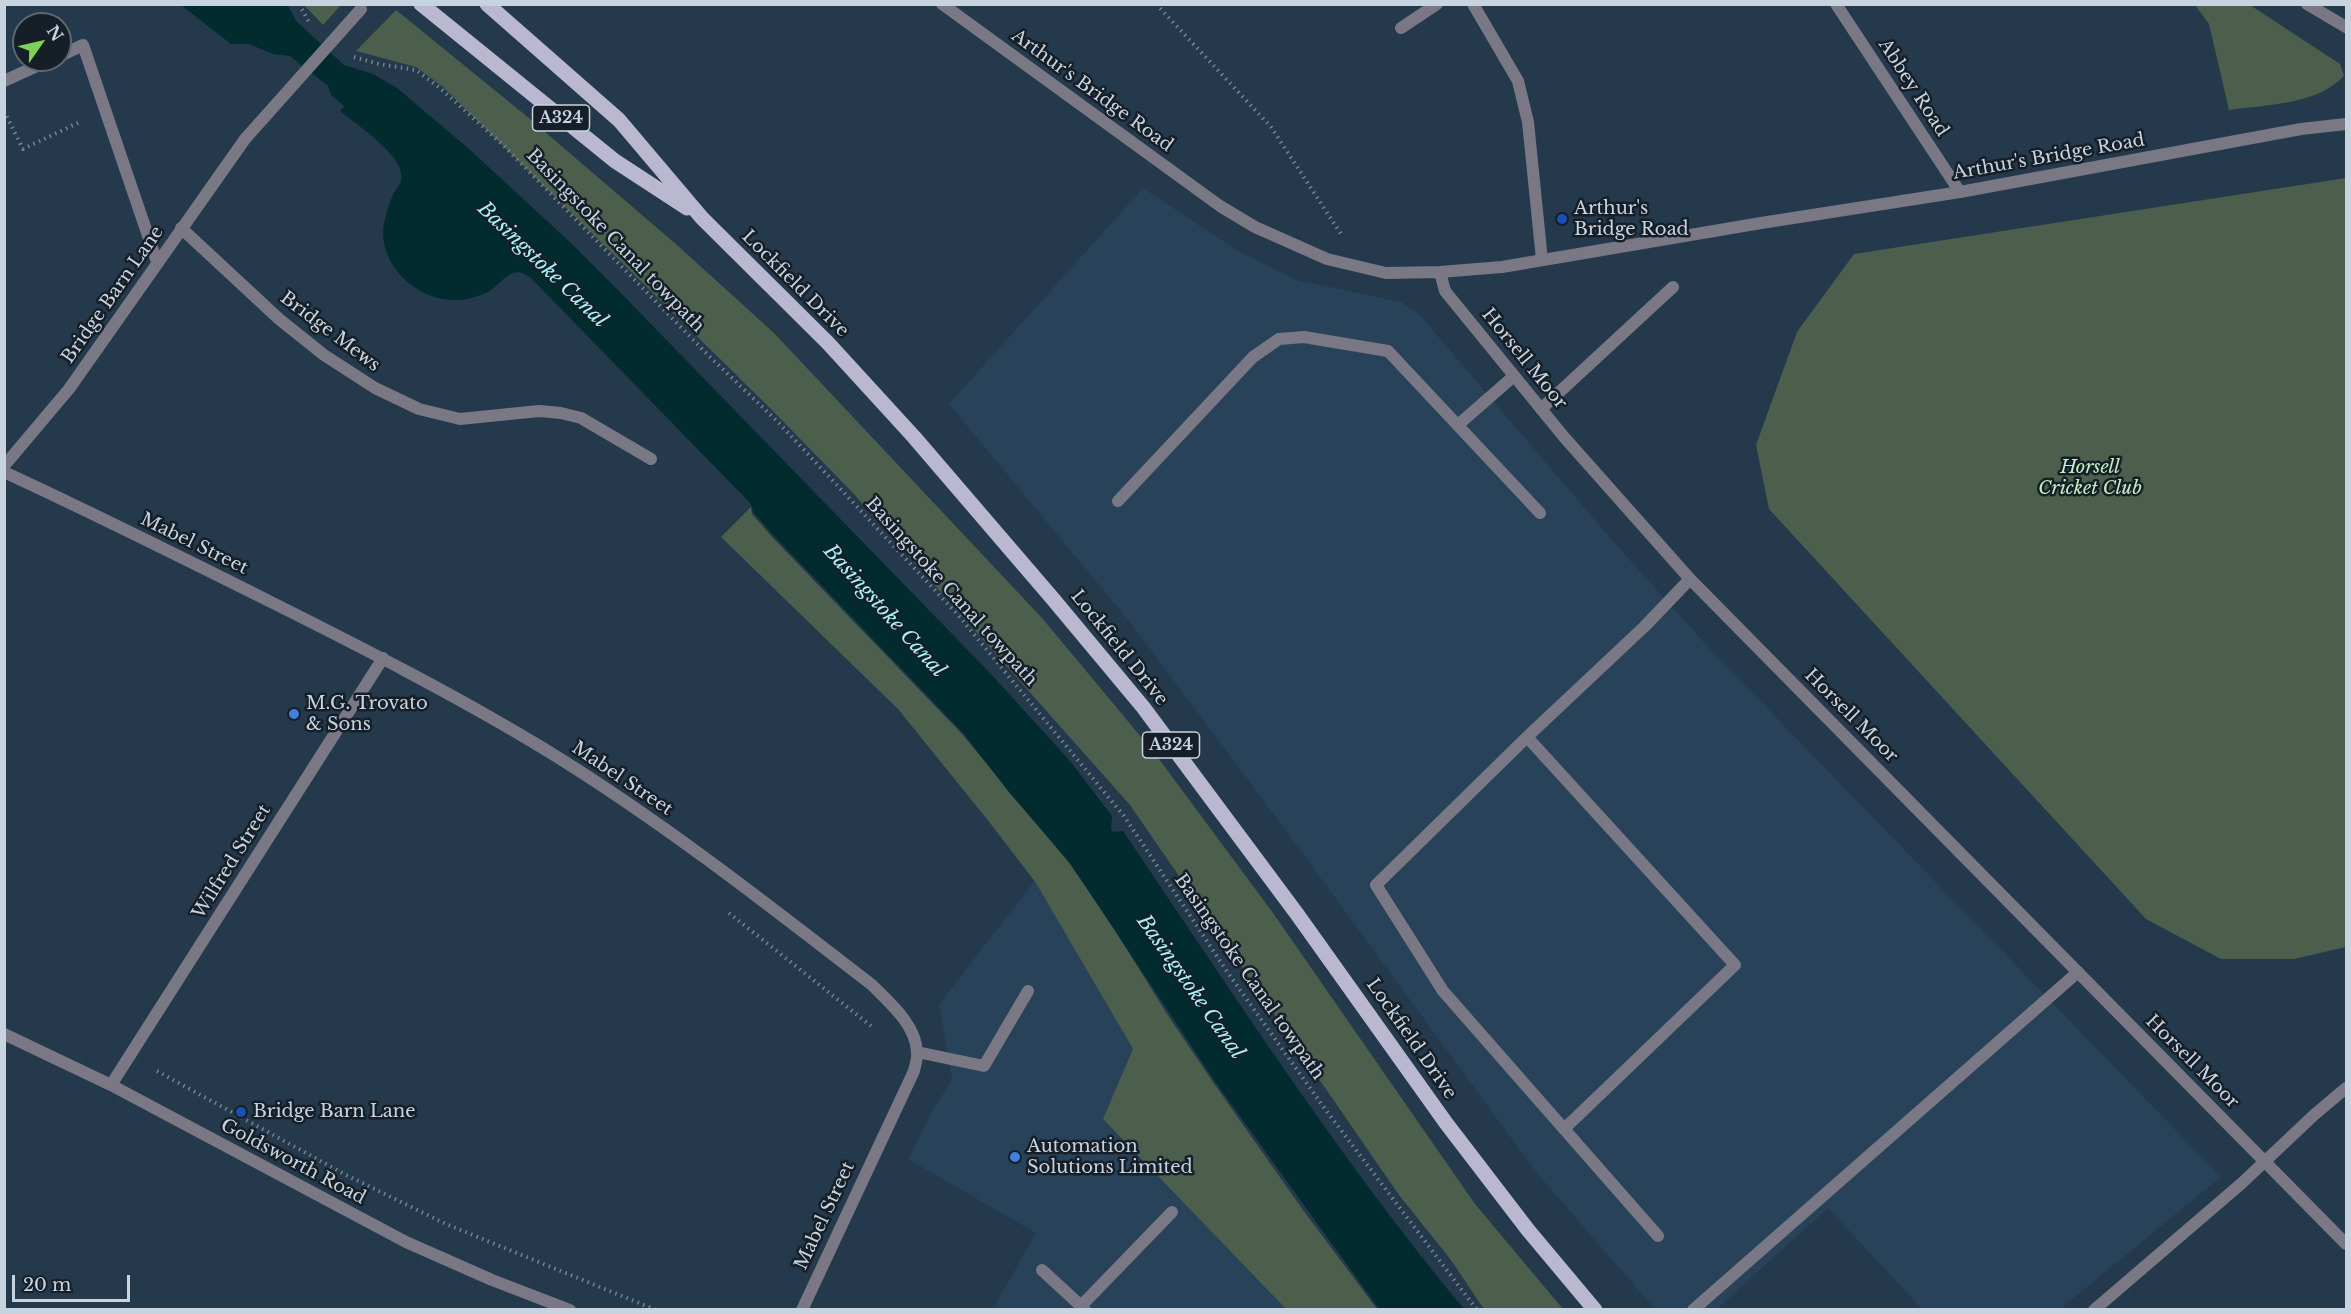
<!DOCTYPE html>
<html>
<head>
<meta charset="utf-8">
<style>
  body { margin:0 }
  #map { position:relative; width:2351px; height:1314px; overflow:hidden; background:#24394c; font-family:"Libre Baskerville",serif }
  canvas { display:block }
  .frame { position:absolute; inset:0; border:6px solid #c7d3df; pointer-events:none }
  .north { position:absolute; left:12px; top:12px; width:60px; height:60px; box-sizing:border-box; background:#161f28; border:2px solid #5d6771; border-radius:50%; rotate:56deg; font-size:16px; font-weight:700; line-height:24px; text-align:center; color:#c7d3df }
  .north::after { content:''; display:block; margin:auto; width:21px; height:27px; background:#7dd154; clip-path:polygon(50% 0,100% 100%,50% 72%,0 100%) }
  .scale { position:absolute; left:12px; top:1275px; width:118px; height:27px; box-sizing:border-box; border:3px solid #c7d3df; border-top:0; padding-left:8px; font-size:18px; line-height:21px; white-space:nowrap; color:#c7d3df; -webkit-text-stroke:4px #161f28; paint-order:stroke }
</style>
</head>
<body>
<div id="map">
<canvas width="2351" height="1314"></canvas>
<div class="frame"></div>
<div class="north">N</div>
<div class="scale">20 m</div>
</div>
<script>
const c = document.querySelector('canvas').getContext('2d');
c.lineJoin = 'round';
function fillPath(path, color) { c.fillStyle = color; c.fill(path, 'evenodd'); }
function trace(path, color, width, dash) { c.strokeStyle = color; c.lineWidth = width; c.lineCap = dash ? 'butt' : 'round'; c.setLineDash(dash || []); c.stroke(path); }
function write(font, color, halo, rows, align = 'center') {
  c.font = font + ' "Libre Baskerville",serif'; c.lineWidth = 5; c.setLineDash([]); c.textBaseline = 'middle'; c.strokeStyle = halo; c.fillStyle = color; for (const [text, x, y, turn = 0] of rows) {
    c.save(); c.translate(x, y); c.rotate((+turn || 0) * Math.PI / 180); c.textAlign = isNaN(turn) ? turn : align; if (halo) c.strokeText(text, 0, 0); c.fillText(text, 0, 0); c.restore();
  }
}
fillPath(new Path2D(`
  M 1143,188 L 1238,251 L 1297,280 L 1401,302 L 1419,314 L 1611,539 L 1710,649 L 2221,1177 L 2060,1309 L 1922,1309 L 1828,1208 L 1717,1309 L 1655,1309 L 1536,1172 L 1301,851 L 1133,626 L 949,404 Z
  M 1036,879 L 1133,1050 L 1103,1119 L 1286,1309 L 993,1309 L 1036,1233 L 908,1159 L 929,1117 L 952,1079 L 939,1004 Z`), '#28425a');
fillPath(new Path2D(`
  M 304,5 L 341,5 L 323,25 Z
  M 2195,5 L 2250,5 L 2340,64 L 2344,76 C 2315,106 2267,104 2229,110 L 2209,24 Z
  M 396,10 L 524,114 L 677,245 L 774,333 L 1042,618 L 1156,755 L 1273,913 L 1475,1204 L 1563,1309 L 1485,1309 L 1481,1305 L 1451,1260 L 1399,1195 L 1130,805 L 851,491 L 770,408 L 443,87 L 416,67 L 356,51 Z
  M 2346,178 L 2346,947 L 2294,959 L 2221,959 L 2146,919 L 1769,509 L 1756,445 L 1797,332 L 1854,254 Z
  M 751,507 L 752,514 L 773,538 L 962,734 L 1069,863 L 1108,919 L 1167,1014 L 1215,1085 L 1303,1210 L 1377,1309 L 1286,1309 L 1103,1119 L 1133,1049 L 1036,883 L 990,823 L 898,709 L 721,537 Z`), '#4c5f4c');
fillPath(new Path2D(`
  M 181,5 L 288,5 L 296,21 L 344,65 L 373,74 L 397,88 L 468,148 L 572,244 L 614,286 L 990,673 L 1070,761 L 1112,816 L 1111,829 L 1113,832 L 1123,831 C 1233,993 1339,1159 1464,1309 L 1379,1309 L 1216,1083 L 1070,863 L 1008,791 L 963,733 L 775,537 L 753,512 L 751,504 L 531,278 C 528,276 523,273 518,272 C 507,272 497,287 488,292 C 477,297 464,301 452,300 C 414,299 374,260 385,219 C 387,212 389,204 392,197 C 394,191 399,187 401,181 C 408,158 357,125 340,111 L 344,106 L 331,95 L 328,86 L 290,56 L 273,54 L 249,44 L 231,44 Z`), '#012b2f');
trace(new Path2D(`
  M 299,4 L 310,24
  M 1156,4 L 1271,127 L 1341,234
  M 354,57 L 379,64 L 416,70 L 441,89 L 503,145 L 707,354 L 778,422 L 958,615 L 1124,816 L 1228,973 L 1325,1109 L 1477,1310
  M 4,111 L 23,149 L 82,121
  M 729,913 L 871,1026
  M 157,1071 L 346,1175 L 446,1224 L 656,1310`), '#738493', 4, [1.5, 4.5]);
trace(new Path2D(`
  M 1473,4 L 1518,81 L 1528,122 L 1542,260
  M 1401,28 L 1437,4
  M 60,56 L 83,45 L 157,262
  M 4,81 L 50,60
  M 1541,409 L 1673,287
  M 1459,424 L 1514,376
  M 1118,501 L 1253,357 L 1279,339 L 1304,337 L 1388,351 L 1540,513
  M 1527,737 L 1735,965 L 1564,1129
  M 917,1052 L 984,1066 L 1028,991
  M 1658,1236 L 1443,991 L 1376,885 L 1527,737 L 1645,626 L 1690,579
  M 1042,1270 L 1081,1306
  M 1085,1310 L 1081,1306 L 1172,1212
  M 1693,1310 L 2078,972`), '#797884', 12);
trace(new Path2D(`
  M 942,4 L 1220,206 L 1255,227 L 1327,259 L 1386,273 L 1440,272 L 1502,267 L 1761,223 L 1960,192 L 2301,129 L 2346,124
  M 1836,4 L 1960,192
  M 2307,4 L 2346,27
  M 181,228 L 279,319 L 324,355 L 375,388 L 419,409 L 460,419 L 539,411 L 561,413 L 581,418 L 651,459
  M 1440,272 L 1445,291 L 1564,437 L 1690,579 L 2346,1244
  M 4,466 L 69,389 L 245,139
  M 4,472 C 93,513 181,557 269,601 C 363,648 457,696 546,750 C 660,820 766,903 872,985 C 890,1003 916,1025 917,1052 C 918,1058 915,1065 914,1071 L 802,1310
  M 4,1034 L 111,1085 L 406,1242 L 492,1280 L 570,1310
  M 111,1085 L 383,658
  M 2094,1310 L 2242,1183 L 2314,1115 L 2346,1088`), '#797884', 12);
trace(new Path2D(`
  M 421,4 L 615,161 L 687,208
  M 487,4 L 619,120 L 702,218 L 828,343 L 914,437 L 1053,599 L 1143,707 L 1297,914 L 1446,1123 L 1528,1230 L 1595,1310`), '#bab8d1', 15);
trace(new Path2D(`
  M 245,139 L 361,9`), '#797884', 12);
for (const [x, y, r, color] of [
  [1562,219,6,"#1a4fb4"],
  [294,714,6,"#3f7fe0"],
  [241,1112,6,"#1a4fb4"],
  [1015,1157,6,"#3f7fe0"]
]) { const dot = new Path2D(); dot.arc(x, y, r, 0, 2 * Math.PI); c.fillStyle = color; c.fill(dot); trace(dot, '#161f28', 2); }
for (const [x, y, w] of [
  [561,118,57],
  [1171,745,57]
]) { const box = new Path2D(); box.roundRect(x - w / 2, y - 13, w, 26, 4.5); c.fillStyle = '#161f28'; c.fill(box); trace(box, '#c7d3df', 1.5); }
write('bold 16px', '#c7d3df', null, [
  ["A324",561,118],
  ["A324",1171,745]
]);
write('18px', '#c7d3df', '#161f28', [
  ["Abbey Road",1913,88,57],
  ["Arthur's Bridge Road",1092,91,36],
  ["Arthur's Bridge Road",2049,157,-10],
  ["Basingstoke Canal towpath",615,241,46],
  ["Lockfield Drive",795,284,45],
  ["Bridge Barn Lane",113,295,-55],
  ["Bridge Mews",330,332,37],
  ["Horsell Moor",1524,359,51],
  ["Mabel Street",194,544,26],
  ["Basingstoke Canal towpath",951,592,48],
  ["Lockfield Drive",1119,648,51],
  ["Horsell Moor",1851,716,45],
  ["Mabel Street",622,779,34],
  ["Wilfred Street",232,862,-58],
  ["Basingstoke Canal towpath",1249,977,55],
  ["Lockfield Drive",1411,1039,55],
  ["Horsell Moor",2192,1062,45],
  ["Goldsworth Road",293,1162,28],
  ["Mabel Street",825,1216,-65]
]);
write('18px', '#c7d3df', '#161f28', [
  ["Arthur's",1574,209],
  ["Bridge Road",1574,230],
  ["M.G. Trovato",306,704],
  ["& Sons",306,725],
  ["Bridge Barn Lane",253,1112],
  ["Automation",1027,1147],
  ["Solutions Limited",1027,1168]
], 'left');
write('italic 18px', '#c4efc3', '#161f28', [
  ["Horsell",2090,468],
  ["Cricket Club",2090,489]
]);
write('italic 20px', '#a7f2fa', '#161f28', [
  ["Basingstoke Canal",542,265,44],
  ["Basingstoke Canal",884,611,48],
  ["Basingstoke Canal",1190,987,55]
]);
</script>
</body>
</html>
